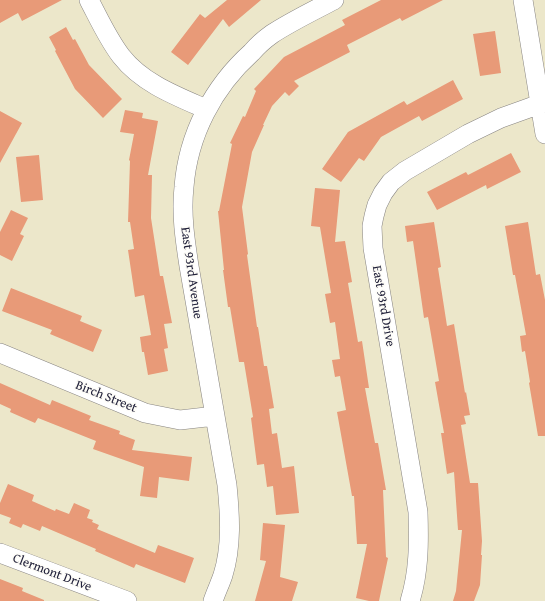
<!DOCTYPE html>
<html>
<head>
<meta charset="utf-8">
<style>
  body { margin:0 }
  canvas { display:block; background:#ece7ca }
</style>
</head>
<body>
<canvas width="545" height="601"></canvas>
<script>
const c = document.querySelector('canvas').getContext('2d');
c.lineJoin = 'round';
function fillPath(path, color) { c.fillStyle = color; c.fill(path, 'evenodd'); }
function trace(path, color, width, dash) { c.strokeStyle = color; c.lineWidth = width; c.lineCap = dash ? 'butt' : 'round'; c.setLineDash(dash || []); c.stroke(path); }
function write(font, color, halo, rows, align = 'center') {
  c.font = font + ' "Gentium Book Plus",serif'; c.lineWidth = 3; c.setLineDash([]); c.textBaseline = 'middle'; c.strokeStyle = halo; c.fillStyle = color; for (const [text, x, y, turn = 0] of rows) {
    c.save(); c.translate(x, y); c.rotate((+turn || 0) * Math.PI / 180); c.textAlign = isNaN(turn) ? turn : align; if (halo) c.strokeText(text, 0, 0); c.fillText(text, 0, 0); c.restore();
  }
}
fillPath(new Path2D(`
  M 0,0 L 62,0 L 22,21 L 18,13 L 0,23 Z
  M 227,0 L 261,0 L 229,27 L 223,19 L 188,65 L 171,52 L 200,14 L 205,18 Z
  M 381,0 L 443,0 L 402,21 L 400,18 L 347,45 L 350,52 L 294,81 L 299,86 L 289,96 L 285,92 L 272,106 L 263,125 L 264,125 L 252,152 L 242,207 L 248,254 L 247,255 L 257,327 L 258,327 L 264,366 L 267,366 L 274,408 L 269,409 L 272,434 L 277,433 L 282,468 L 294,466 L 299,513 L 276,515 L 273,486 L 267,487 L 264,464 L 257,465 L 251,418 L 253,417 L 244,362 L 239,362 L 230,307 L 228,307 L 223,270 L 224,270 L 218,211 L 219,211 L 232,144 L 230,143 L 243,116 L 245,117 L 256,91 L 254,89 L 284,57 L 345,25 L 342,20 Z
  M 66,27 L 73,40 L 75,39 L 89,65 L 122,99 L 103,118 L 75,89 L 55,51 L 56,50 L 49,37 Z
  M 495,31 L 501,73 L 480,76 L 473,34 Z
  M 453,80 L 463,99 L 422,121 L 419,116 L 381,137 L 364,161 L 359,158 L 341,182 L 322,169 L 348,132 L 404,101 L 407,105 Z
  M 125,110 L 143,113 L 142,118 L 158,121 L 148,175 L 152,175 L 151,218 L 160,276 L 163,276 L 172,323 L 164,324 L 168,348 L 164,349 L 168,371 L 148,375 L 144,352 L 142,352 L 140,337 L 151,335 L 144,295 L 135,297 L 128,250 L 134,249 L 130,222 L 128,222 L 130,161 L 129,160 L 134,134 L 120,132 Z
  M 0,111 L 22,123 L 0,163 Z
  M 511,153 L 521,172 L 487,189 L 486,185 L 437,210 L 427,192 L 466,172 L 468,175 Z
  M 39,155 L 43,200 L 21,202 L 16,157 Z
  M 315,188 L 340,190 L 335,242 L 345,241 L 352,282 L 348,283 L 358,342 L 362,341 L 369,388 L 365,388 L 375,443 L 378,443 L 386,490 L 383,490 L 386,557 L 388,558 L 379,601 L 369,601 L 356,598 L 367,544 L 357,544 L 354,496 L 352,496 L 337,412 L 346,410 L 340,376 L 335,377 L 332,360 L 340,359 L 335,322 L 330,323 L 325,294 L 331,293 L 320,227 L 311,226 Z
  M 11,210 L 28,218 L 20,234 L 24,236 L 12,261 L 0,255 L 0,232 Z
  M 434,222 L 441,267 L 438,268 L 447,326 L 454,324 L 465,393 L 466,392 L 470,415 L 464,416 L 466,424 L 461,425 L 470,483 L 478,483 L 482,541 L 481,555 L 482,555 L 480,585 L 474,601 L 453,601 L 456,591 L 462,530 L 458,530 L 454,472 L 447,474 L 441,433 L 444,433 L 435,382 L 439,381 L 428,317 L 424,318 L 413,241 L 407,242 L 405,226 Z
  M 528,222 L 536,275 L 540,274 L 545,300 L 545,436 L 538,436 L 529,383 L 530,382 L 525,351 L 522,352 L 520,336 L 526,335 L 515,275 L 513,275 L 505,226 Z
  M 11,288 L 82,316 L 80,321 L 102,330 L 93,352 L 50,334 L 52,330 L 2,311 Z
  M 0,383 L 50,405 L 52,400 L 91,416 L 89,420 L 120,431 L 119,434 L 135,440 L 132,450 L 192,457 L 189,481 L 159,477 L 157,498 L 140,496 L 144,467 L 93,449 L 96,441 L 38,418 L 35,423 L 10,412 L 11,409 L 0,404 Z
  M 8,484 L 34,495 L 32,501 L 55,511 L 56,509 L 69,514 L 74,503 L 90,510 L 87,518 L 93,520 L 92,522 L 99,525 L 97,529 L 155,553 L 158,545 L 194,558 L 185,583 L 136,564 L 134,568 L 95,551 L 96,549 L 42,526 L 40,531 L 23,524 L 21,528 L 9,523 L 11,518 L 0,514 L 0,503 Z
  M 263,523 L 285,525 L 280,577 L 298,582 L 292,601 L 255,601 L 266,561 L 260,560 Z
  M 0,579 L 23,588 L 22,591 L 44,600 L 44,601 L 0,601 Z`), '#e89a78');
const minor = new Path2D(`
  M 89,0 C 99,19 108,39 121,56 C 142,83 176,96 206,109
  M 523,0 L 545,134
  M 0,353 L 145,413 L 180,420 L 215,416
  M 0,553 L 127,601
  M 213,601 C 216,592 220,584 223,575 C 232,546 230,515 227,485 L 189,266 C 185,240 181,214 184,187 C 188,135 213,87 252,52 C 258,45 265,39 272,34 C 292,21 313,11 334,0
  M 410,601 C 419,572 419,543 418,512 L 373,248 L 372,226 L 374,216 L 377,205 L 383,193 L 391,182 L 405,171 L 468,134 L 501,118 L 540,104`);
trace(minor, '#878482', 20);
trace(minor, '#fff', 19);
write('13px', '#22223b', '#fdfcf7', [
  ["East 93rd Avenue",191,273,82],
  ["East 93rd Drive",383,306,80],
  ["Birch Street",106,397,22],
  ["Clermont Drive",52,573,21]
]);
</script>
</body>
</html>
